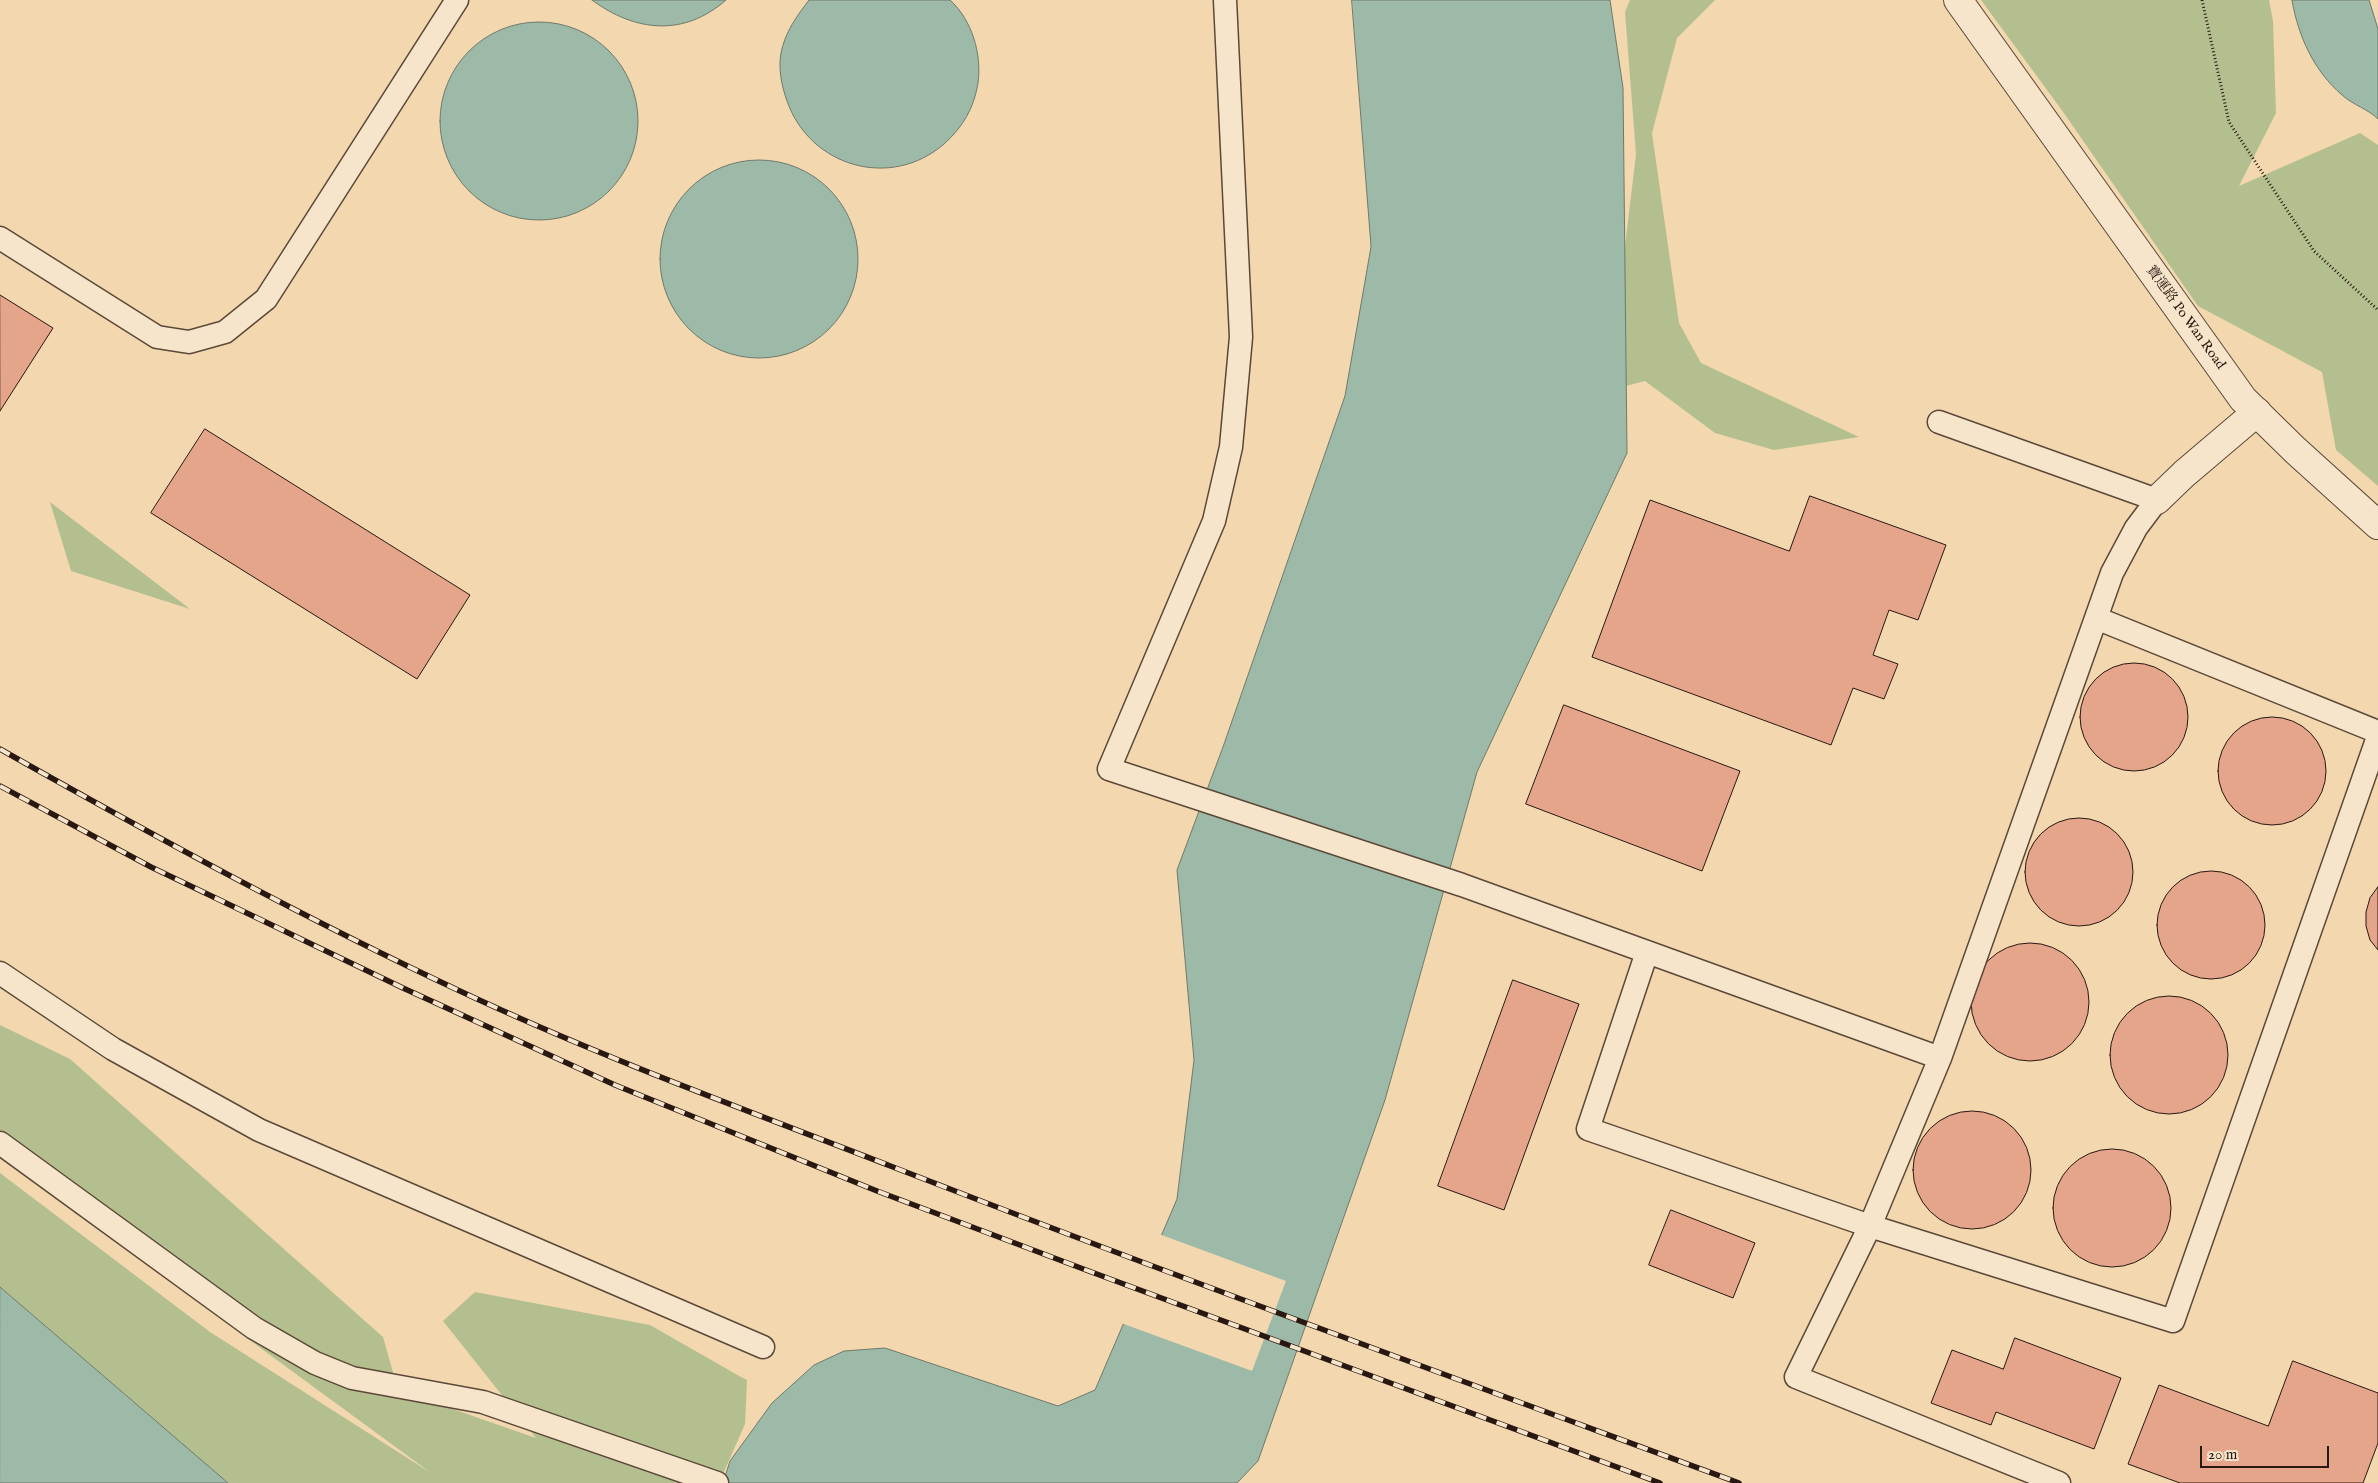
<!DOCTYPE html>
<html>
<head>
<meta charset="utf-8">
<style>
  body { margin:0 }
  #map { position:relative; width:2378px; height:1483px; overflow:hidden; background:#f2d7af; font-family:"IM FELL English",serif }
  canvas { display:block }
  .scale { position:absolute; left:2200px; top:1446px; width:129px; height:22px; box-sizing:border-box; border:2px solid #291811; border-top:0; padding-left:6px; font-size:15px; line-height:18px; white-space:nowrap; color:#291811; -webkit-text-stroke:4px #f7e5cb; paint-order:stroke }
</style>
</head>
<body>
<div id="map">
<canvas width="2378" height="1483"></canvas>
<div class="scale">20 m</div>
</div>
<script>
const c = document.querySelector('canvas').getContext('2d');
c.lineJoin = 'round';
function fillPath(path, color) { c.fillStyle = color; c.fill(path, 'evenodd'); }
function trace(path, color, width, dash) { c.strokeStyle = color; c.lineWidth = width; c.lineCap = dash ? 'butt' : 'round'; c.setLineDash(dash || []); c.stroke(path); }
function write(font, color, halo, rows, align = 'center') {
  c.font = font + ' "IM FELL English","Noto Serif SC",serif'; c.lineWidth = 4.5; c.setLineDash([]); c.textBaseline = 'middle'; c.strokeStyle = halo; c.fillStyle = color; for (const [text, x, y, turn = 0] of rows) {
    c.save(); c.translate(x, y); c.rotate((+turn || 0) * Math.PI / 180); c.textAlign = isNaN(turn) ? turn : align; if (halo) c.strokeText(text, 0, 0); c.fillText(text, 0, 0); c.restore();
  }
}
fillPath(new Path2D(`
  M 1630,0 L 1715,0 L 1677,38 L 1652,133 L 1679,323 L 1701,363 L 1859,437 L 1774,450 L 1715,433 L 1645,381 L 1618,388 L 1619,297 L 1636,154 L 1625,12 Z
  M 1981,0 L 2269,0 L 2273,21 L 2276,113 L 2239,186 L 2360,133 L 2378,145 L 2378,486 L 2336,450 L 2322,372 L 2198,306 L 2061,109 Z
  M 50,502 L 190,609 L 71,571 Z
  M 0,1025 L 70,1059 L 383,1337 L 398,1390 L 536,1438 L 443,1321 L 475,1292 L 650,1325 L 741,1377 L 747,1380 L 745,1424 L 719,1483 L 228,1483 L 0,1287 L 0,1173 L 210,1332 L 431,1473 L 0,1157 Z`), '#b4bf90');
const water = new Path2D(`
  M 592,0 L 726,0 C 684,37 635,32 592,0 Z
  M 809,0 L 950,0 C 972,20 982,54 978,83 C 974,108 963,127 944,144 C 891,190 810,167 787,101 C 782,87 778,69 781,53 C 785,32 797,16 809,0 Z
  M 1352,0 L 1610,0 L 1623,88 L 1627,453 L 1477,772 L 1385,1100 L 1258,1461 L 1237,1483 L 723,1483 L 730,1461 L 772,1403 L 814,1365 L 844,1351 L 885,1348 L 1058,1406 L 1095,1390 L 1177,1199 L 1194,1060 L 1177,870 L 1223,747 L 1345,396 L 1371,247 Z
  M 2292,0 L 2369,0 L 2378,29 L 2378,119 C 2368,109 2353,105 2342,95 C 2314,71 2298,36 2292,0 Z
  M440 121a99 99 0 1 1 198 0a99 99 0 1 1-198 0Z
  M660 259a99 99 0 1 1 198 0a99 99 0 1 1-198 0Z
  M 0,1287 L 228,1483 L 0,1483 Z`);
fillPath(water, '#9cbaa7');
trace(water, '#6e796b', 1);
fillPath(new Path2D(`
  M 1159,1234 L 1286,1281 L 1252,1371 L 1121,1323 Z`), '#f2d7af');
const building = new Path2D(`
  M 0,295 L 53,328 L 0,411 Z
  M 205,429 L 470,595 L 417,679 L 151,513 Z
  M 1810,496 L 1946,545 L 1918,620 L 1889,610 L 1873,655 L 1898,664 L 1884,699 L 1853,688 L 1831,745 L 1592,657 L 1650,500 L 1789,551 Z
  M2080 717a54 54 0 1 1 108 0a54 54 0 1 1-108 0Z
  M 1564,705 L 1740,771 L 1702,871 L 1526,804 Z
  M2218 771a54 54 0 1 1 108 0a54 54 0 1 1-108 0Z
  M2025 872a54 54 0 1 1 108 0a54 54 0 1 1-108 0Z
  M2157 925a54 54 0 1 1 108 0a54 54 0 1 1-108 0Z
  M 2378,887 L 2378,950 L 2370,940 L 2366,926 L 2366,912 L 2370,898 Z
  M1971 1002a59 59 0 1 1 118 0a59 59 0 1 1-118 0Z
  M 1513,980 L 1579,1004 L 1504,1210 L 1438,1186 Z
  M2110 1055a59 59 0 1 1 118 0a59 59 0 1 1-118 0Z
  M1913 1170a59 59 0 1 1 118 0a59 59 0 1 1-118 0Z
  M2053 1208a59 59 0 1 1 118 0a59 59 0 1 1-118 0Z
  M 1671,1210 L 1755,1243 L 1733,1298 L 1649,1265 Z
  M 2015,1338 L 2121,1378 L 2094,1449 L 1996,1412 L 1991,1425 L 1931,1403 L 1952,1350 L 2003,1369 Z
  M 2293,1361 L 2378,1393 L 2378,1443 L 2363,1483 L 2180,1483 L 2128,1464 L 2159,1385 L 2268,1426 Z`);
fillPath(building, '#e4a58a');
trace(building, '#291811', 1);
const service = new Path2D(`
  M 1225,0 L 1241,337 L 1231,447 L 1214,521 L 1109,769 L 1462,885 L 1940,1058 L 2112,573 L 2136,528 L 2157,500 L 1939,422
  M 0,238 L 157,337 L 189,342 L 225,332 L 266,299 L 457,0
  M 2096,618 L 2378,732
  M 1647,952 L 1588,1129 L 1870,1226 L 1940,1058
  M 0,973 L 113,1049 L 259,1130 L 763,1347
  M 0,1143 L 254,1328 L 315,1363 L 352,1378 L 483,1402 L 717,1483
  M 2059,1483 L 1796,1377 L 1870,1226 L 2173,1321 L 2378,737`);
const minor = new Path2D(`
  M 2157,500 L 2184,474 L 2257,412`);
const tertiary = new Path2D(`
  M 1958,0 L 2243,399 L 2295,450 L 2378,525`);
trace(service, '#5b4838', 25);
trace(minor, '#5b4838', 30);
trace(tertiary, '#5b4838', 30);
trace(new Path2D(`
  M 2202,0 L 2229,122 L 2314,251 L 2378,310`), '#291811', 3, [1, 2.5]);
trace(service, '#f7e5cb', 22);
trace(minor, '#f7e5cb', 28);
trace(tertiary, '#f7e5cb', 28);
const rail = new Path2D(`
  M 0,749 C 152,835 304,918 462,992 C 603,1058 749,1111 893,1167 C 1174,1276 1457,1379 1739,1483
  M 0,786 L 151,867 L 403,988 L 615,1085 L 877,1191 L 1086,1270 L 1660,1483`);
trace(rail, '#291811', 5.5);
trace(rail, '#f7e5cb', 4, [11]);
write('14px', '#291811', '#f7e5cb', [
  ["寶運路 Po Wan Road",2185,318,54]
]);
</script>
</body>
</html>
